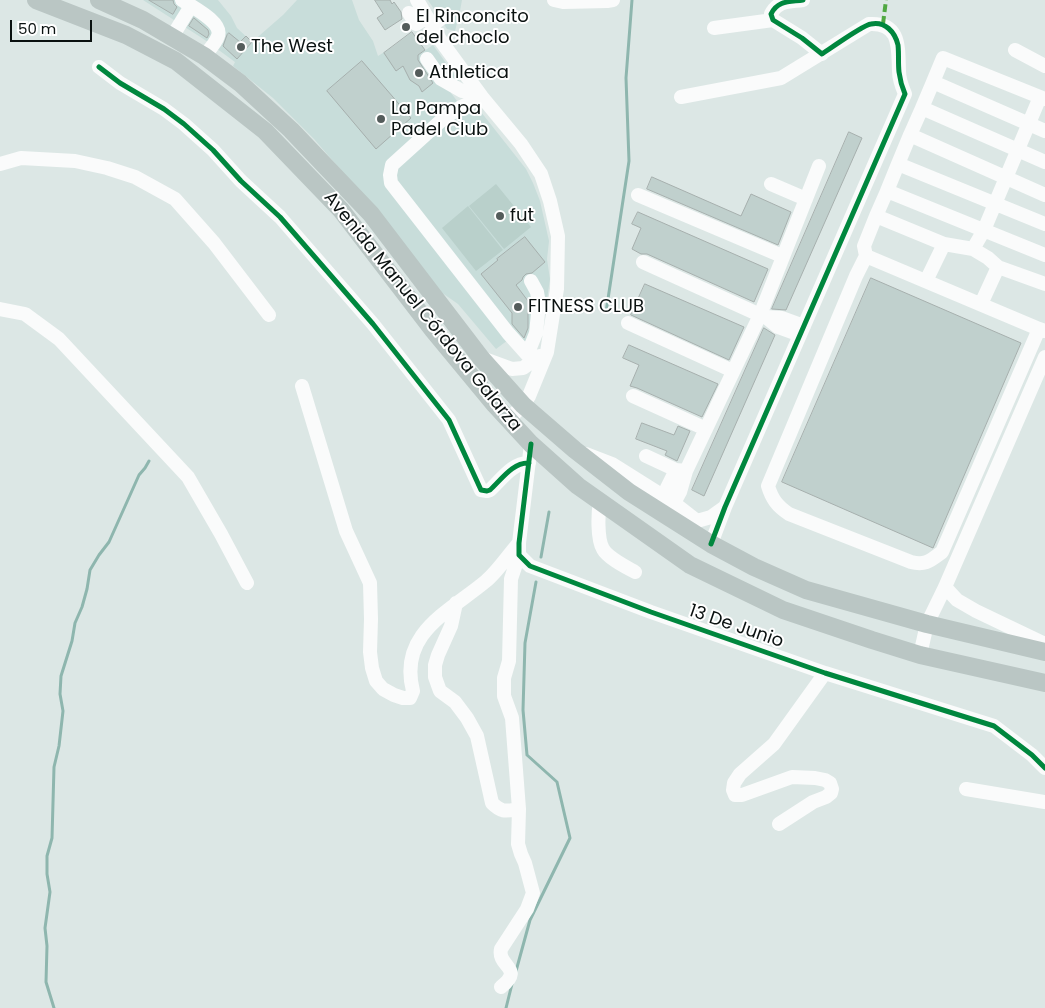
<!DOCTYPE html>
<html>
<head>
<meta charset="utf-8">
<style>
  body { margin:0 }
  #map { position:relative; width:1045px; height:1008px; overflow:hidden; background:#dce7e5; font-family:Poppins,sans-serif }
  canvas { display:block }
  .scale { position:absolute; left:10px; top:20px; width:82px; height:22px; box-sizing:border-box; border:2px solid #0a1110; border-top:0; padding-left:6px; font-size:15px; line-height:18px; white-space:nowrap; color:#0a1110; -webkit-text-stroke:4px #fff; paint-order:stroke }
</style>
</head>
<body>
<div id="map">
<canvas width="1045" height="1008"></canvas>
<div class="scale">50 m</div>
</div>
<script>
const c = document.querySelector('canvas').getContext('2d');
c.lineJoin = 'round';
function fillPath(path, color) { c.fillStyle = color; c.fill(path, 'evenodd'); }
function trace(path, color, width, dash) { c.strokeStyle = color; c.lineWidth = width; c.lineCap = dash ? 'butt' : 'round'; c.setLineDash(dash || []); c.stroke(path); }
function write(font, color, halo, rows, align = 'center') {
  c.font = font + ' Poppins,sans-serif'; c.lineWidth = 4; c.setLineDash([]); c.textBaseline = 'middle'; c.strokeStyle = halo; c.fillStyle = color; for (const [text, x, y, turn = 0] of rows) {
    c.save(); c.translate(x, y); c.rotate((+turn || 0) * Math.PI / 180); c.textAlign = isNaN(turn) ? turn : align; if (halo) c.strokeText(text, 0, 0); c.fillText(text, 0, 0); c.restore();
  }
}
fillPath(new Path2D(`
  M 143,0 L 218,0 L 231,16 L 237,28 L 252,42 L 283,15 L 297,0 L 352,0 L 359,20 L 373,41 L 378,56 L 394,46 L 412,59 L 433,45 L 459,81 L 451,93 L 467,114 L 476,108 L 481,112 L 526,169 L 533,183 L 540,201 L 549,241 L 547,259 L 550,279 L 546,306 L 543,310 L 535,349 L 508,340 L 496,349 L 458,304 L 438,290 L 352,183 L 314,139 L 273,98 L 233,66 L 235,62 L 205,40 Z
  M 428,0 L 462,0 L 460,11 L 455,31 L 447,29 Z`), '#c8ddda');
fillPath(new Path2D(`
  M 496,184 L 531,227 L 504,249 L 469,206 Z
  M 468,206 L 503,250 L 476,271 L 442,228 Z`), '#b9d0cb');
trace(new Path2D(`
  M 606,312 L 629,161 L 626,78 L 632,0
  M 541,557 L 549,512
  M 516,971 L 530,920 L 570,838 L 557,782 L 527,755 L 523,710 L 525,643 L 536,582
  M 54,1008 L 46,982 L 47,946 L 45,928 L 50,892 L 47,874 L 47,856 L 52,838 L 54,767 L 59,746 L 63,711 L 60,694 L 61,676 L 72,641 L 75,623 L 82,607 L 87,589 L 90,570 L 99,555 L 109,542 L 139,475 L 145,468 L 149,461
  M 506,1008 L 512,984`), '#8eb6ae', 3);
const building = new Path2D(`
  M 149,0 L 173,0 L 174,4 L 177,7 L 173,14 Z
  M 375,0 L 390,0 L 392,4 L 394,2 L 401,12 L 402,19 L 385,30 L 377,18 L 383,14 Z
  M 194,18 L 208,30 L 209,34 L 207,38 L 189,26 Z
  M 412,32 L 425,50 L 418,55 L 418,60 L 433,83 L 422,92 L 419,86 L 410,80 L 403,66 L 396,71 L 384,53 Z
  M 229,33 L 240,42 L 246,36 L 252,42 L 237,59 L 223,46 L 227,35 Z
  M 362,61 L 411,118 L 376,149 L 327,91 Z
  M 849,132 L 862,138 L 786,310 L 772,309 Z
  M 652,177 L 741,216 L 751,194 L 791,212 L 778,245 L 647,189 Z
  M 638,212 L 768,269 L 754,302 L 647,254 L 641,254 L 632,249 L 641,228 L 632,224 Z
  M 525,237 L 545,262 L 532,273 L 526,274 L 523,277 L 522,280 L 516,285 L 528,301 L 528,328 L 524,338 L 512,324 L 512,313 L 481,274 L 498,260 L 497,259 Z
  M 871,278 L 1021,343 L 933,548 L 782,482 Z
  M 645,284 L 744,327 L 729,360 L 631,315 Z
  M 764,328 L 775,335 L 704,496 L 692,490 Z
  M 629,345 L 718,384 L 702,417 L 637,388 L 630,386 L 639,365 L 623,358 Z
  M 642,423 L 674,435 L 678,426 L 690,431 L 677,461 L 665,455 L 667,451 L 636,439 Z`);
fillPath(building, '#c0d0cd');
trace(building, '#a6afad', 1);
trace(new Path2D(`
  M 182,0 C 192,7 223,22 218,36 C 216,43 209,50 204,56
  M 417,0 L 441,41 L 482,97 L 521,144 L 541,174 L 550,201 L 558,236 L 557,289 L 547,352 L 529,396 L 523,405 L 508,420
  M 554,0 L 563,2 L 607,1 L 613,0
  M 409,13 L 416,24 L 427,17
  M 773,20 L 771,14 C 778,0 790,2 803,0
  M 432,25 L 446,15
  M 714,28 L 773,20 L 802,38 L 822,54
  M 172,37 L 191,6
  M 1015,50 L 1045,66
  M 427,59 L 441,79 L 462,91 L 477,91
  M 99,67 L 120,83 L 164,109 L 184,124 L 213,150 L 241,181 L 280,217 L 373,324 L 449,420 L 481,490 L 487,491 L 490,490 C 501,480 513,462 529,463
  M 933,82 L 943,58 L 1045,99
  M 482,97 L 461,107 L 444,118 L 392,165 L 390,175 L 391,183 L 508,333 L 533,361
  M 681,97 L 781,78 L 869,24 C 901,22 898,48 899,71 C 899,80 902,87 905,94 L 725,507 L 711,544
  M 922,108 L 933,82 L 1045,131
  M 910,135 L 922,108 L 1045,162
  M 0,164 L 21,158 L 75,161 L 107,168 L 135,177 L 175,199 L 214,243 L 269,315
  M 898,164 L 910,135 L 1045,195
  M 771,184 L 806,199
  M 887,191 L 898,164 L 1045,224
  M 638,195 L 782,256
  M 876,216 L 887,191 L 1045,255
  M 973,249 L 984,230 L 1040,97
  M 866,256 L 864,246 L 876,216 L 944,244 L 973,249 L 988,258 L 998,267 L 1045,284
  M 643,262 L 760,315 L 766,317 L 782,318 L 804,326
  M 926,281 L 944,244
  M 981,304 L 998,267
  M 0,309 L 25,314 L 59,339 L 188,477 L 221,534 L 247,583
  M 766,317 L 778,327 L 800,335
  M 628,323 L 733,371
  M 1039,329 L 942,552 C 931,560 926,566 911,562 L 789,514 C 777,506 772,499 768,486 L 856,276 L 866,256 L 1039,329 L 1045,331
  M 525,352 L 530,348 L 536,333 L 539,304 L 537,292 L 531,281
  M 482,358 L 512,369 L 523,368 L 540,356
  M 302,386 L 346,531 L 370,583 L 371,619 L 370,652 L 372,668 L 376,681 L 383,689 L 394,695 L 403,698 L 410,698 L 413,691 C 398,633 449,612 486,581 C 497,572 509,554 519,543
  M 633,396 L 706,429
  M 531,444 L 519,543 L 519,555 L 530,566 L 651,612 L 825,673 L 994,726 L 1032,755 L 1045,768
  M 586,454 L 612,464 L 674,503 L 697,521 L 711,517 L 725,507
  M 646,456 L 676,470 L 686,471
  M 663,496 L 676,470
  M 600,502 C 598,513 597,539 603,549 C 608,558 626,567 635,572
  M 674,503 L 680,492 L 686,471 L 760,315 L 819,166
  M 945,587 L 957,600 L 976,611 L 1045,644
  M 456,603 L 451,626 L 438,655 L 435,665 L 435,677 L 440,691 L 455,702 L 467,718 L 477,736 L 492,803 C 502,813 506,811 519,809
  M 920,655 L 927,624 L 945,587 L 1045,357
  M 966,789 L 1045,802
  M 779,824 L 813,802 L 826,797 L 831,793 L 832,789 L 830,783 L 825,780 L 815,778 L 792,777 L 742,795 L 735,795 L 733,790 L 734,783 L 740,774 L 774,744 L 825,673
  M 501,987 C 525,968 497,967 501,949 L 527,909 L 533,893 L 525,863 L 521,854 L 518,844 L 519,809 L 512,718 L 504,696 L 504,678 L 509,661 L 511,579 L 519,555`), '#fafbfb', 14);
trace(new Path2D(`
  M 36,0 L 126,35 L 176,61 L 265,131 L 341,210 L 433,330 L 495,405 L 531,444 L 578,486 L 690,565 L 783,610 L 872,640 L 920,655 L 1045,683
  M 99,0 L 143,20 L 204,56 L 240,83 L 291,130 L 371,214 L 481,358 L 523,405 L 575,450 L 629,492 L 711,544 L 754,567 L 806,590 L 927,624 L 1045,652`), '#bac6c4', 18);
trace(new Path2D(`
  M 883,24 L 886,0`), '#50a842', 4, [8, 4]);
trace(new Path2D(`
  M 99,67 L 120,83 L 164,109 L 184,124 L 213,150 L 241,181 L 280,217 L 373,324 L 449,420 L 481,490 L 487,491 L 490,490 C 501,480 513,462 529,463
  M 531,444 L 519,543 L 519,555 L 530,566 L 651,612 L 825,673 L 994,726 L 1032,755 L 1045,768
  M 711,544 L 725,507 L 905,94 C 902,87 900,80 899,72 C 898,63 899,54 898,45 C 895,32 885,21 871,24 C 863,25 831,48 822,54 L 802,38 L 773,20 L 771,14 C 778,0 790,2 803,0`), '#00873e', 5);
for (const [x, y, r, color] of [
  [406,27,5,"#545c5b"],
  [241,47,5,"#545c5b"],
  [419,73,5,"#545c5b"],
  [381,119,5,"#545c5b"],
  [500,216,5,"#545c5b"],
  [518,307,5,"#545c5b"]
]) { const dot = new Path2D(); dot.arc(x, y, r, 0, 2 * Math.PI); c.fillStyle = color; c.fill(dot); trace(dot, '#fff', 2); }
write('18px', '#0a1110', '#fff', [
  ["El Rinconcito",416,17],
  ["del choclo",416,38],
  ["The West",251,47],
  ["Athletica",429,73],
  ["La Pampa",391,109],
  ["Padel Club",391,130],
  ["fut",510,216],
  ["FITNESS CLUB",528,307]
], 'left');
write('18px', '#0a1110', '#fff', [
  ["Avenida Manuel Córdova Galarza",422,312,51],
  ["13 De Junio",736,627,19]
]);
</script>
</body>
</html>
